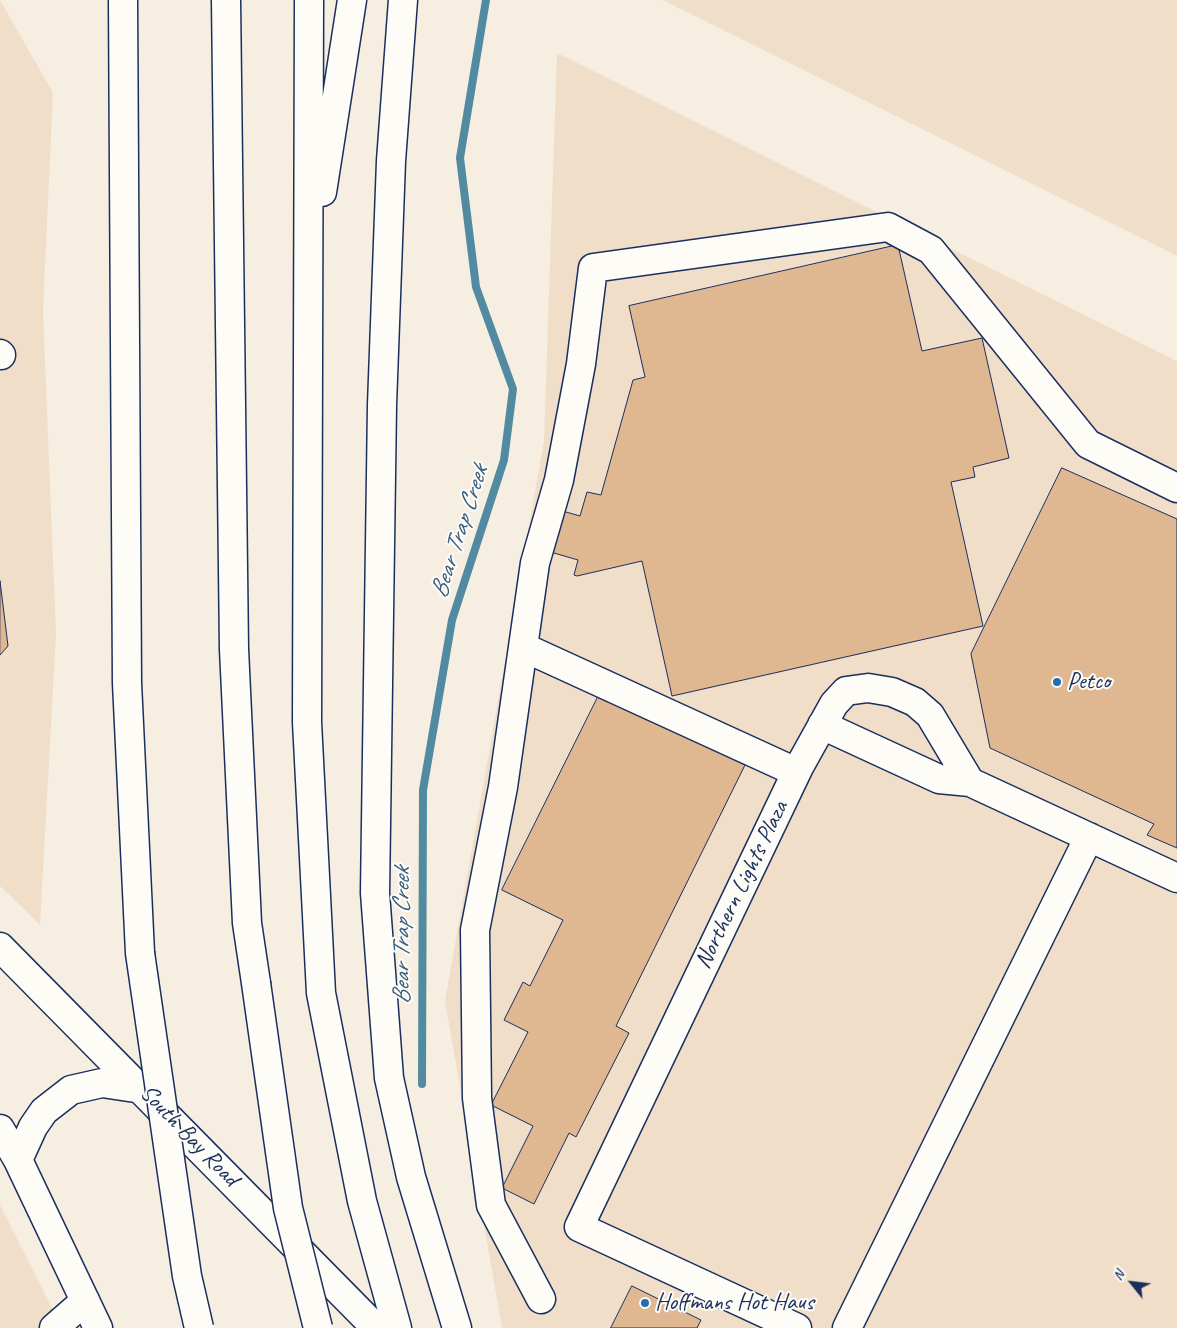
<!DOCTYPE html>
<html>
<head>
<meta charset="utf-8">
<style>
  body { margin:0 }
  #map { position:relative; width:1177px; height:1328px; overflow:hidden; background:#f7eee2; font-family:Caveat,sans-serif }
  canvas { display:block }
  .north { position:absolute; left:1107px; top:1258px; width:50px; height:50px; -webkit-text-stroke:4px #fdfcf7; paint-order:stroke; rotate:299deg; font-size:14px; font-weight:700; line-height:20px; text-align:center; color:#1b2f5e }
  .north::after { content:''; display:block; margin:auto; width:18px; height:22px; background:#1b2f5e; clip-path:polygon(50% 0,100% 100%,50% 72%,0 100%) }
</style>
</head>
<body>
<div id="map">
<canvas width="1177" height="1328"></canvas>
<div class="north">N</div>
</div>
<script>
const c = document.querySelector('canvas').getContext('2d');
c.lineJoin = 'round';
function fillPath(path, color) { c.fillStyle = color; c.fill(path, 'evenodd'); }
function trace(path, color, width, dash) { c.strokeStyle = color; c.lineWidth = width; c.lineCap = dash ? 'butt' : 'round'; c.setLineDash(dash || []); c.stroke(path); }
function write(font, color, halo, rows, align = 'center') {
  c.font = font + ' Caveat,sans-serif'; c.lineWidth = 4; c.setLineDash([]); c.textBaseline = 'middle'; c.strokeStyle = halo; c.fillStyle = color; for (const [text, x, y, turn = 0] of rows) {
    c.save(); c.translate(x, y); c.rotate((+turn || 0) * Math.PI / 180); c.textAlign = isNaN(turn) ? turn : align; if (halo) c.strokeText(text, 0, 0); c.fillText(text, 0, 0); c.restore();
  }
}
fillPath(new Path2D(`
  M 0,0 L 53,93 L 43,311 L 56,634 L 40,925 L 0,886 Z
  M 663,0 L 1177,0 L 1177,256 Z
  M 557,53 L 1177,361 L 1177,1328 L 502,1328 L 445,1001 L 544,441 Z
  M 0,1205 L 6,1217 L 62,1328 L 0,1328 Z`), '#f0dec9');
trace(new Path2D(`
  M 422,1084 L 423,790 L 452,620 L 504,460 L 513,389 L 476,287 L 460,158 L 486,0`), '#528ba1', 8);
const building = new Path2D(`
  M 898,245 L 922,351 L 982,338 L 1009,458 L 973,467 L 975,477 L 951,482 L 983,626 L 672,696 L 642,561 L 577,576 L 574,575 L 578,560 L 547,551 L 559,510 L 580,516 L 587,492 L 601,495 L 633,380 L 645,377 L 629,306 Z
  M 1062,468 L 1177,519 L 1177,848 L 1147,835 L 1154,824 L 990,748 L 971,654 Z
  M 0,581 L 8,646 L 0,655 Z
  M 600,693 L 745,765 L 616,1026 L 629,1033 L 576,1137 L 569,1133 L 534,1204 L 502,1188 L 533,1126 L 491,1105 L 528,1032 L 504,1020 L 523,982 L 530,986 L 563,920 L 502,890 Z
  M 632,1286 L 701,1320 L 697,1328 L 611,1328 Z`);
fillPath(building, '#dfb790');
trace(building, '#1b2f5e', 1);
const minor = new Path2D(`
  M 0,354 L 1,355
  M 523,647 L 796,772
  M 822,725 L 939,779 L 970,782
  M 541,1299 L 491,1205 L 477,1098 L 475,930 L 503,787 L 535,563 L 559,480 L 581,364 L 593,268 L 888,227 L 931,250 L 1088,444 L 1177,488
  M 54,1328 L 85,1301
  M 797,1328 L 579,1227 L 799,767 L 834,704 L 846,691 L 868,688 L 892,692 L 915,702 L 930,715 L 970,782 L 1177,878
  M 847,1328 L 1089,837`);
const major = new Path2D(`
  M 0,947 L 376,1328
  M 0,1129 L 18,1160 L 98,1328
  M 18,1160 L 33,1127 L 44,1111 L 71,1090 L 102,1083 L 142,1089`);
const highway = new Path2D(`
  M 123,0 L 127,683 L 140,953
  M 226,0 L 234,649 L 247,923 L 256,983
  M 309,0 L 307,722 L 321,993 L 362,1201 L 397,1328
  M 403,0 L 391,161 L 382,405 L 375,893 L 389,1078 L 411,1177 L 457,1328
  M 322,192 L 352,0`);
trace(minor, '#1b2f5e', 31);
trace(major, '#1b2f5e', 31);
trace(highway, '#1b2f5e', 31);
trace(minor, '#fdfcf7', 28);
trace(major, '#fdfcf7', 28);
trace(highway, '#fdfcf7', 28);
const highwayBridge = new Path2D(`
  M 140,953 L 187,1276 L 199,1328
  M 256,983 L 288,1208 L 318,1328`);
trace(highwayBridge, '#1b2f5e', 31, []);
trace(highwayBridge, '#fdfcf7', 28);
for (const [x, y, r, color] of [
  [1057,682,5,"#1f6fb2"],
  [645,1303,5,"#1f6fb2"]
]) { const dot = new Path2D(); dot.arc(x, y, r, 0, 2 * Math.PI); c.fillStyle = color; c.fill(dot); trace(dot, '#fdfcf7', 2); }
write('24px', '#1b2f5e', '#fdfcf7', [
  ["Petco",1067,682],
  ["Hoffmans Hot Haus",655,1303]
], 'left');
write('24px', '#1b2f5e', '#fdfcf7', [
  ["Northern Lights Plaza",742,885,-64],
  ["South Bay Road",189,1136,46]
]);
write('italic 25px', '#375d7f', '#fdfcf7', [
  ["Bear Trap Creek",460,532,-72],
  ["Bear Trap Creek",402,936,-90]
]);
</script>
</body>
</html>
